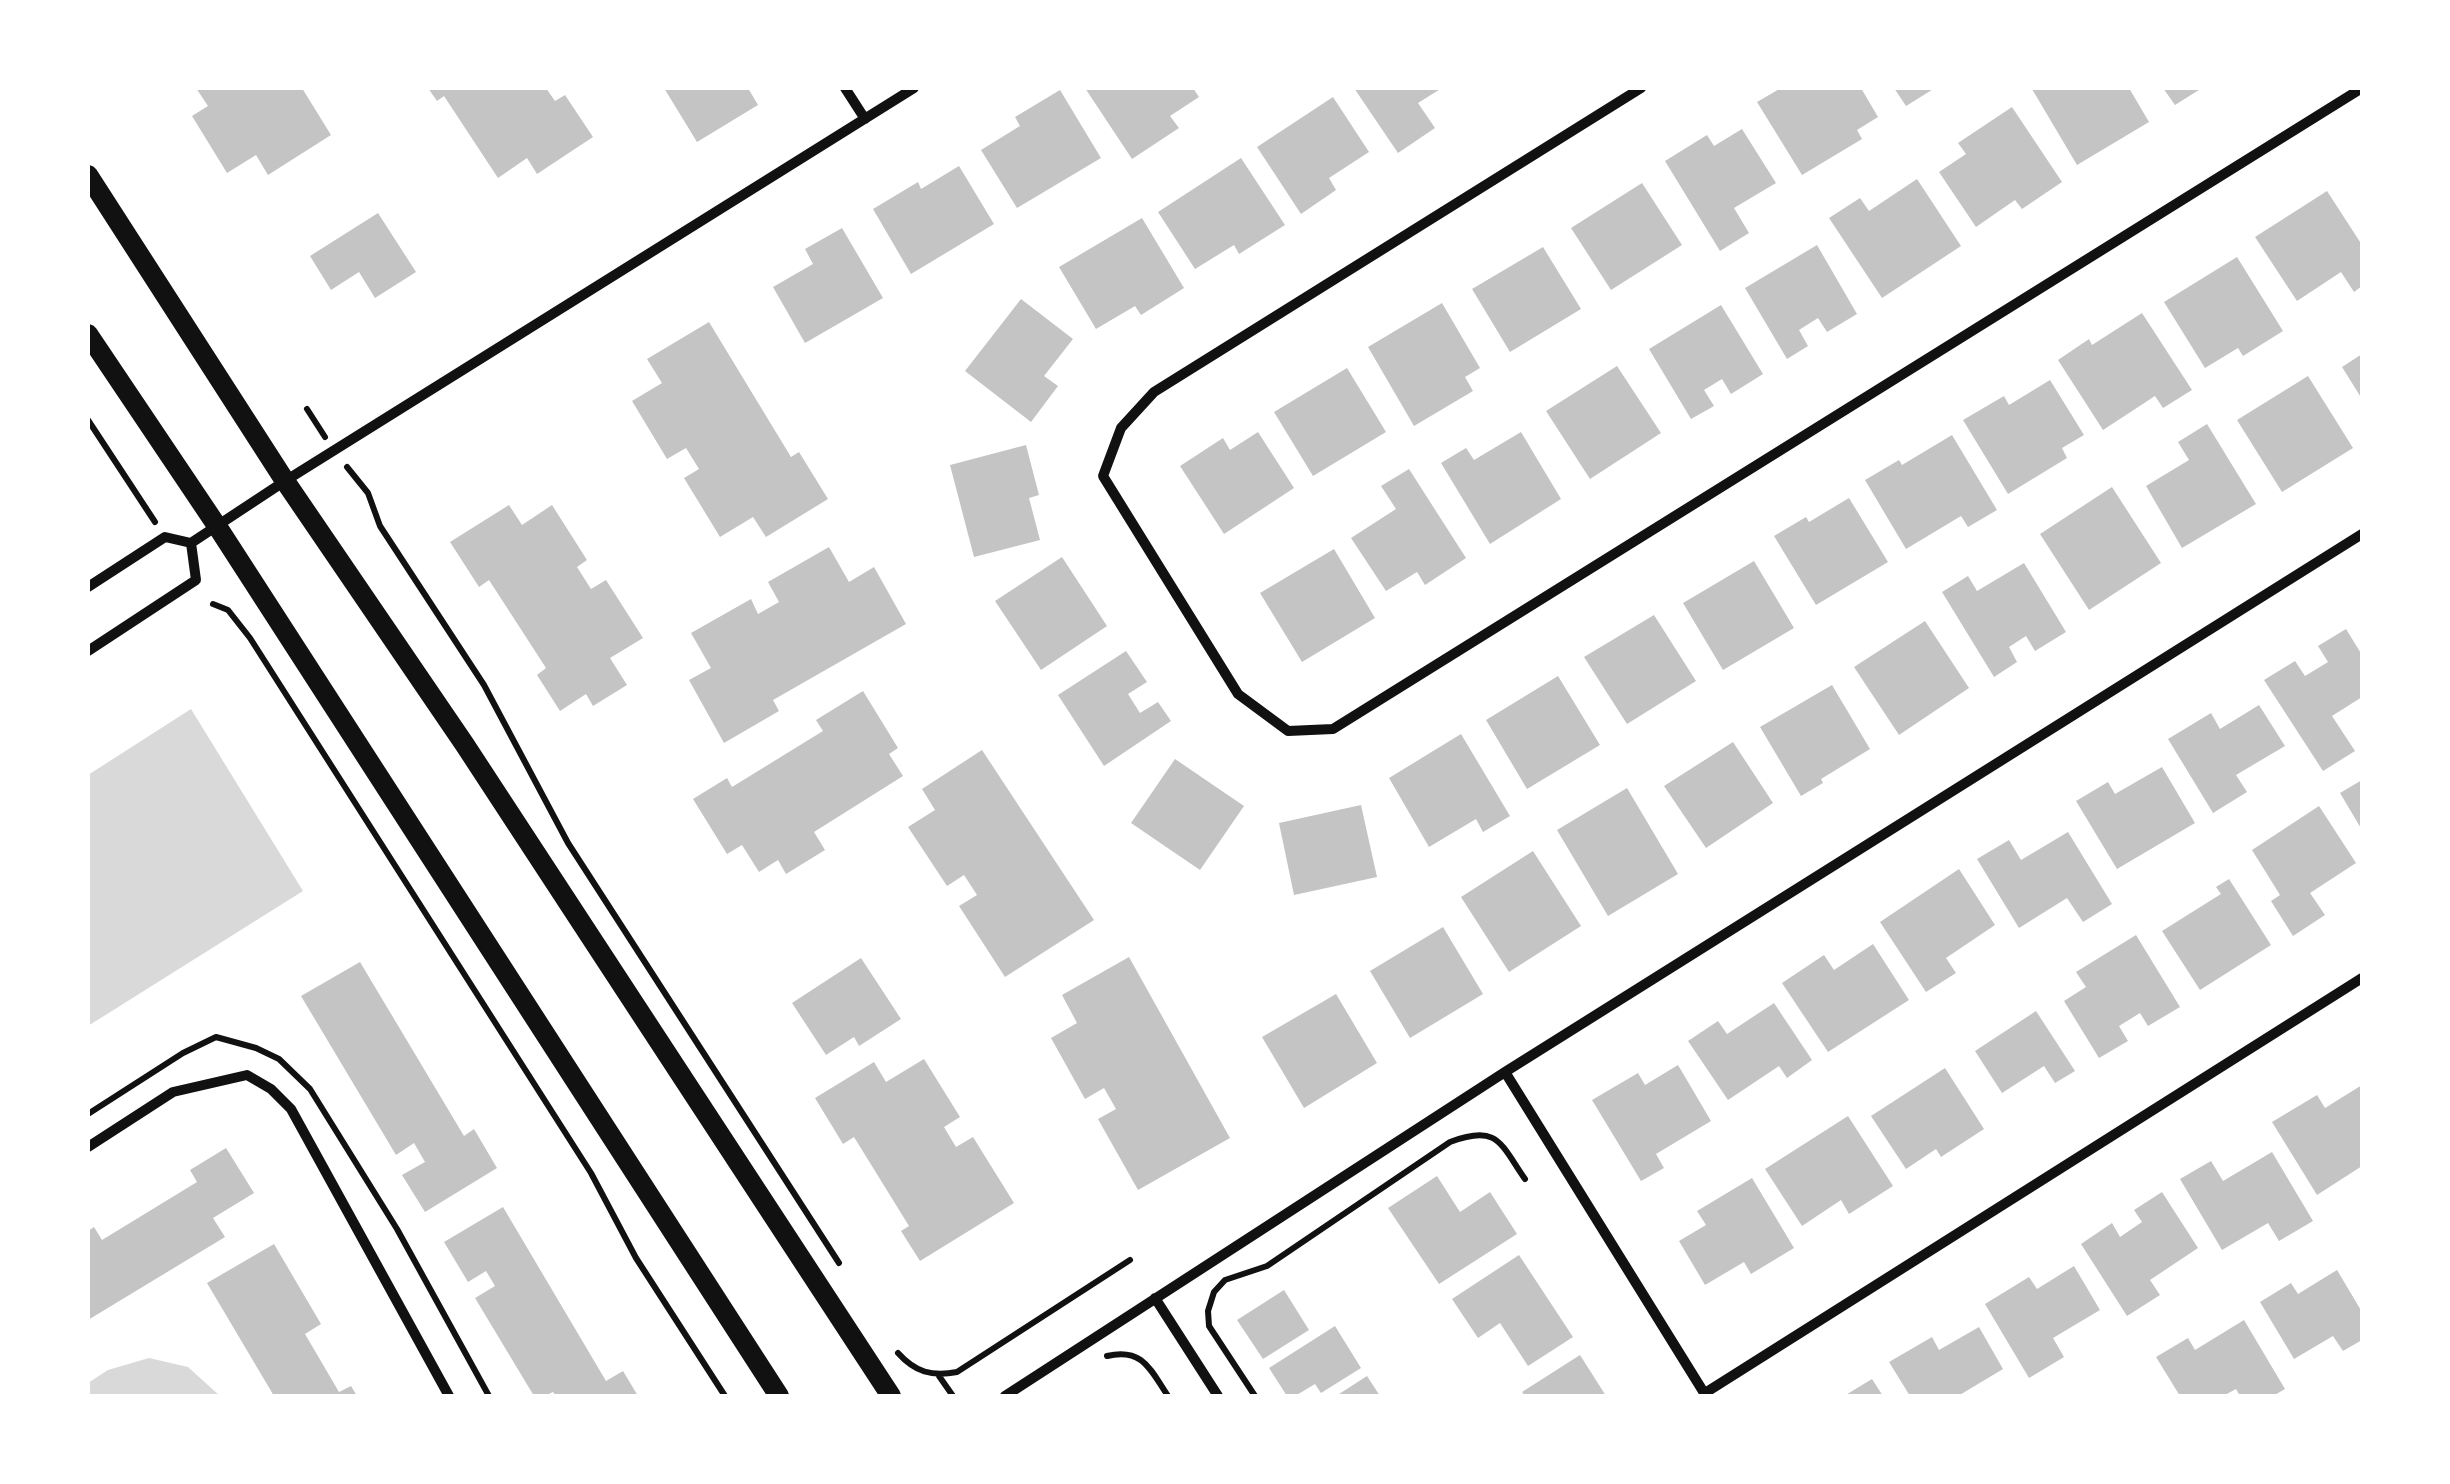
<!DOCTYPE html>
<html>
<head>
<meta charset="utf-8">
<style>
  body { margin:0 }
  #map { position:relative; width:2450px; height:1484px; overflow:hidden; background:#fff; font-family:"Archivo Narrow",sans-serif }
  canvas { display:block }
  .frame { position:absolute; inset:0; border:90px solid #fff; pointer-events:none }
</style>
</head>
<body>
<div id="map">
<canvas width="2450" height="1484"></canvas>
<div class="frame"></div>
</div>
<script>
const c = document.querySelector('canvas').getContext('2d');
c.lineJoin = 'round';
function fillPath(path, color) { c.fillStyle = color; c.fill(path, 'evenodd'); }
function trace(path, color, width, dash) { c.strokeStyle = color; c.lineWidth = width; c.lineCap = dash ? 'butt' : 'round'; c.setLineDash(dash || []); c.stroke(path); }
fillPath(new Path2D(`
  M 191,709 L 303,891 L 88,1026 L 88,775 Z
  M 149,1358 L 188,1367 L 220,1396 L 88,1396 L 88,1383 L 108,1370 Z`), '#d9d9d9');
fillPath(new Path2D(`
  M 196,88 L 302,88 L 331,135 L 268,175 L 256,155 L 227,173 L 192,116 L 208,106 Z
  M 428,88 L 546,88 L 555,101 L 565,95 L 593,137 L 537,174 L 527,158 L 498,178 L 444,96 L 437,101 Z
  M 664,88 L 748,88 L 758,105 L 697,142 Z
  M 1085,88 L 1193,88 L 1199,97 L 1170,116 L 1179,128 L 1132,159 Z
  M 1354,88 L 1442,88 L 1418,103 L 1435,128 L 1398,153 Z
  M 1781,88 L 1861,88 L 1878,117 L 1857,130 L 1862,139 L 1802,175 L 1757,102 Z
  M 1894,88 L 1935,88 L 1906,106 Z
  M 2035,88 L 2129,88 L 2149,122 L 2077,165 L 2032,89 Z
  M 2163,88 L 2202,88 L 2175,105 Z
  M 1060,90 L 1101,158 L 1017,208 L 981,150 L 1020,126 L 1015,117 Z
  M 1333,97 L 1369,152 L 1329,178 L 1336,190 L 1301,214 L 1257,147 Z
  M 2012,107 L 2062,182 L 2022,209 L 2015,200 L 1976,227 L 1939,172 L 1966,154 L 1958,143 Z
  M 1742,129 L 1776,183 L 1734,208 L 1749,233 L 1720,251 L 1665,161 L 1707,135 L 1714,146 Z
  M 1241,158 L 1285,225 L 1239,254 L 1234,245 L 1195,269 L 1158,212 Z
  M 959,166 L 994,224 L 911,274 L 873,209 L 918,182 L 921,189 Z
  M 1917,179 L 1961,246 L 1882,298 L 1829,218 L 1860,198 L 1869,211 Z
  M 1642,183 L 1682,245 L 1611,290 L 1571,228 Z
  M 2327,191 L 2362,245 L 2362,286 L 2354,292 L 2341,272 L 2297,301 L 2255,237 Z
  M 378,213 L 416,272 L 375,298 L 359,272 L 331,290 L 310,256 Z
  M 1142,218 L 1184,288 L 1141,315 L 1135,306 L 1096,329 L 1059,267 Z
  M 842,228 L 883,298 L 805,343 L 773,287 L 813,264 L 805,249 Z
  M 1817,245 L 1857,314 L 1827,332 L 1818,318 L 1799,330 L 1808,346 L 1787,359 L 1745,288 Z
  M 1543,247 L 1581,309 L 1510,352 L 1472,289 Z
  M 2237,257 L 2283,331 L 2243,356 L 2238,348 L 2205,368 L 2164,302 Z
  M 1021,299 L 1073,339 L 1044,376 L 1058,386 L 1031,422 L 965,371 Z
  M 1442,303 L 1480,368 L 1465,377 L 1473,391 L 1414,426 L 1368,347 Z
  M 1721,305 L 1763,374 L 1731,394 L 1722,379 L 1704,390 L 1714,406 L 1691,419 L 1649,349 Z
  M 2142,313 L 2192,390 L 2163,408 L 2155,396 L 2103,430 L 2058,360 L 2089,339 L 2092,345 Z
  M 709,322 L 791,457 L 799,452 L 828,499 L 766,537 L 753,517 L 720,537 L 684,478 L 699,469 L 686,448 L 667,459 L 632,401 L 662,383 L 647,359 Z
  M 2362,354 L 2362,399 L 2342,367 Z
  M 1617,366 L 1661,433 L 1590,479 L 1546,411 Z
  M 1347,368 L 1386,432 L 1313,476 L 1274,412 Z
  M 2308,376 L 2353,448 L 2282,492 L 2237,420 Z
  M 2050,380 L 2084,435 L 2062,448 L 2067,458 L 2008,494 L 1963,420 L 2004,396 L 2009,405 Z
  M 2207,424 L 2256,504 L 2182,548 L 2146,486 L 2189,460 L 2178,442 Z
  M 1258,432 L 1294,488 L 1224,534 L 1180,466 L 1223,438 L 1230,450 Z
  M 1521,432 L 1561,499 L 1490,544 L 1441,463 L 1466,448 L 1474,460 Z
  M 1952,435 L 1997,510 L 1968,527 L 1961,516 L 1906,549 L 1865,480 L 1899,460 L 1902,465 Z
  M 1026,445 L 1039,495 L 1029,498 L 1040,540 L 974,557 L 950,465 Z
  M 1409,469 L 1466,558 L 1425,585 L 1417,572 L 1386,591 L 1351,538 L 1396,509 L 1381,486 Z
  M 2112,487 L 2161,563 L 2089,610 L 2040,534 Z
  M 1849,498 L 1888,562 L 1816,605 L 1774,536 L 1806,517 L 1809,522 Z
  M 509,505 L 522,525 L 552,505 L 587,560 L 577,567 L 591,589 L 606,580 L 643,638 L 610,658 L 627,685 L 593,706 L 586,694 L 560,711 L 537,675 L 546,668 L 489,580 L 479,587 L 450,542 Z
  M 829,547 L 849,582 L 874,567 L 906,624 L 773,700 L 779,711 L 724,743 L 689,680 L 711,668 L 691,633 L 751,599 L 758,614 L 779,602 L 768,582 Z
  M 1334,549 L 1375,618 L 1302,662 L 1260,593 Z
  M 1062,557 L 1107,626 L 1041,670 L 995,601 Z
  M 1754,561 L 1794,628 L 1723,670 L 1683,603 Z
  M 2024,563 L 2066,632 L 2035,651 L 2026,636 L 2009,647 L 2017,662 L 1994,677 L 1942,592 L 1968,576 L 1977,591 Z
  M 1654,615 L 1696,681 L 1627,724 L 1584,657 Z
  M 1925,621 L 1969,688 L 1899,735 L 1854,667 Z
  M 2346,629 L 2362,655 L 2362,697 L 2332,716 L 2355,751 L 2323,771 L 2264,680 L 2295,661 L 2305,676 L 2328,662 L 2318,646 Z
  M 1126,651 L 1147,682 L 1128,694 L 1140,713 L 1158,702 L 1171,721 L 1104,766 L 1058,695 Z
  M 1558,676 L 1600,745 L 1527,789 L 1486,720 Z
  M 1832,685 L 1870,749 L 1821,779 L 1823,783 L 1801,796 L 1760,727 Z
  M 863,691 L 898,748 L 889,754 L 903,776 L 814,832 L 825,850 L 786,874 L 778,860 L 759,872 L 742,845 L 727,854 L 693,799 L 727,778 L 732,787 L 823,731 L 816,720 Z
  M 2259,705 L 2285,746 L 2236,775 L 2247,792 L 2213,813 L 2168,739 L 2211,713 L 2220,729 Z
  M 1461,734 L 1510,816 L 1483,832 L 1476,819 L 1429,847 L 1389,778 Z
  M 1733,742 L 1773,803 L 1706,848 L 1664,786 Z
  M 982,750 L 1094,920 L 1005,977 L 959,906 L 977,895 L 964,875 L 947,886 L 908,827 L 935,810 L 922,789 Z
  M 1175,759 L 1244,806 L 1200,870 L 1131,823 Z
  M 2162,767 L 2195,823 L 2117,869 L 2076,801 L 2108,782 L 2115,794 Z
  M 2362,780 L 2362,830 L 2340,793 Z
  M 1627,788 L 1678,874 L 1608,916 L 1557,830 Z
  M 1361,805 L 1377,877 L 1294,895 L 1279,823 Z
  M 2319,806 L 2356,863 L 2310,893 L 2325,915 L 2293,936 L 2271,901 L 2280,895 L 2252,850 Z
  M 2068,832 L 2112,904 L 2083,922 L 2067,898 L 2019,928 L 1977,859 L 2009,840 L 2021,860 Z
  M 1533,851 L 1581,926 L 1509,972 L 1461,897 Z
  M 1959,869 L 1995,925 L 1946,958 L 1956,973 L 1926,992 L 1880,922 Z
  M 2229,879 L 2271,945 L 2200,990 L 2162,931 L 2221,894 L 2216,887 Z
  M 1443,927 L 1483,994 L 1410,1038 L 1370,971 Z
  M 2136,935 L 2180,1007 L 2148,1026 L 2140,1013 L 2119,1026 L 2128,1041 L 2099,1058 L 2064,1001 L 2086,987 L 2076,972 Z
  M 1873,944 L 1909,1000 L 1828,1052 L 1782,983 L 1824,955 L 1834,970 Z
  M 1129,957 L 1230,1138 L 1138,1190 L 1098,1119 L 1116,1109 L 1104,1088 L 1085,1099 L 1051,1038 L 1077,1023 L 1062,995 Z
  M 861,958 L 901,1019 L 859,1046 L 854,1037 L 826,1055 L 792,1003 Z
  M 360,962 L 464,1136 L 474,1129 L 497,1168 L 425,1212 L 402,1175 L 425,1162 L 414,1143 L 396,1155 L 301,996 Z
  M 1336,994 L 1377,1063 L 1304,1108 L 1262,1037 Z
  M 1774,1003 L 1812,1060 L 1787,1078 L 1779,1066 L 1728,1100 L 1688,1041 L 1718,1021 L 1727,1034 Z
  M 2036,1011 L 2075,1071 L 2055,1083 L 2044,1066 L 2002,1093 L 1975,1051 Z
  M 924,1059 L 960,1117 L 944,1127 L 956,1147 L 973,1137 L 1014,1203 L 920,1261 L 901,1231 L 909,1226 L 854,1137 L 843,1144 L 815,1098 L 874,1062 L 886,1082 Z
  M 1678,1065 L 1711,1121 L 1656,1154 L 1664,1168 L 1641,1181 L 1592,1100 L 1638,1073 L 1645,1085 Z
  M 1945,1068 L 1984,1129 L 1941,1157 L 1936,1149 L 1906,1169 L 1871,1116 Z
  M 2362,1085 L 2362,1166 L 2317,1195 L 2272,1122 L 2317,1095 L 2325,1108 Z
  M 1848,1116 L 1893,1186 L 1849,1214 L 1841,1200 L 1802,1226 L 1765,1169 Z
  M 226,1148 L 254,1193 L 213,1218 L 225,1237 L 88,1320 L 88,1231 L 94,1227 L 102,1240 L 197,1182 L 190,1170 Z
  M 2272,1152 L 2313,1221 L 2279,1241 L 2268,1223 L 2222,1250 L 2180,1179 L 2211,1161 L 2223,1181 Z
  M 1437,1176 L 1460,1212 L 1490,1192 L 1517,1234 L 1439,1284 L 1388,1208 Z
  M 1752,1178 L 1794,1248 L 1751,1274 L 1744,1262 L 1705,1285 L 1679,1241 L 1706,1225 L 1697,1211 Z
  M 2162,1192 L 2198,1248 L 2150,1280 L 2160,1295 L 2127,1316 L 2081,1244 L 2112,1223 L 2120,1237 L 2142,1222 L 2134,1210 Z
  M 503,1207 L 606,1381 L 623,1371 L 638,1396 L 556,1396 L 553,1392 L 545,1396 L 534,1396 L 475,1298 L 495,1286 L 486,1271 L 468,1282 L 444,1242 Z
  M 274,1244 L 321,1324 L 305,1334 L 339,1392 L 351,1386 L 357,1396 L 274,1396 L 207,1283 Z
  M 1519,1255 L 1573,1337 L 1528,1366 L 1500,1323 L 1478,1338 L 1452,1299 Z
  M 2074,1266 L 2100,1310 L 2053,1338 L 2064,1357 L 2029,1378 L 1985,1304 L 2029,1277 L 2037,1289 Z
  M 2337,1270 L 2362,1312 L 2362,1340 L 2343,1351 L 2333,1336 L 2294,1359 L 2260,1302 L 2291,1283 L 2298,1294 Z
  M 1284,1290 L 1309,1330 L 1263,1359 L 1237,1320 Z
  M 2244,1320 L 2285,1389 L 2273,1396 L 2240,1396 L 2236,1389 L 2223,1396 L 2180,1396 L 2156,1357 L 2188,1338 L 2195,1350 Z
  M 1335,1326 L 1361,1368 L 1321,1393 L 1315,1384 L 1295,1396 L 1287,1396 L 1269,1368 Z
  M 1979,1327 L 2003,1369 L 1958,1396 L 1910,1396 L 1889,1362 L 1932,1337 L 1939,1350 Z
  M 1580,1355 L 1606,1396 L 1525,1396 L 1522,1392 Z
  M 1367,1376 L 1380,1396 L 1336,1396 Z
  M 1872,1379 L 1883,1396 L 1844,1396 Z`), '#c4c4c4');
trace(new Path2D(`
  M 307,409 L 325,437
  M 88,420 L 155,522
  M 347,467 L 368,493 L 380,526 L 484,685 L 568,843 L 839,1263
  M 213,604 L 228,610 L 250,638 L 591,1173 L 636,1258 L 725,1396
  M 88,1114 L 183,1053 L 216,1037 L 256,1048 L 279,1059 L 310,1089 L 397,1229 L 489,1396
  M 898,1353 C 915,1372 932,1377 957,1372 L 1130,1260
  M 1107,1356 C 1143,1347 1151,1371 1168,1396
  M 939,1376 L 953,1396
  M 1255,1396 L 1209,1326 L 1208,1311 L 1214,1292 L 1225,1280 L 1267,1266 L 1450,1142 C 1498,1124 1500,1143 1525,1179`), '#111', 6);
trace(new Path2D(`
  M 845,88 L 865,119
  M 1641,88 L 1154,392 L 1121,428 L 1103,476 L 1238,694 L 1288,731 L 1333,729 L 2362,88
  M 191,543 L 285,481 L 914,88
  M 88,587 L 165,537 L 191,543 L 196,580 L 88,651
  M 1505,1072 L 1706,1396
  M 88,1147 L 173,1092 L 247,1075 L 271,1089 L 291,1109 L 449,1396
  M 1155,1298 L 1218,1396
  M 1705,1393 L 2362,978
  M 1005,1396 L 1505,1072 L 2362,534`), '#111', 10);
trace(new Path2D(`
  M 88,175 L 285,481 L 465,745 L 891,1396
  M 88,334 L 217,526 L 779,1396`), '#111', 20);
</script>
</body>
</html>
